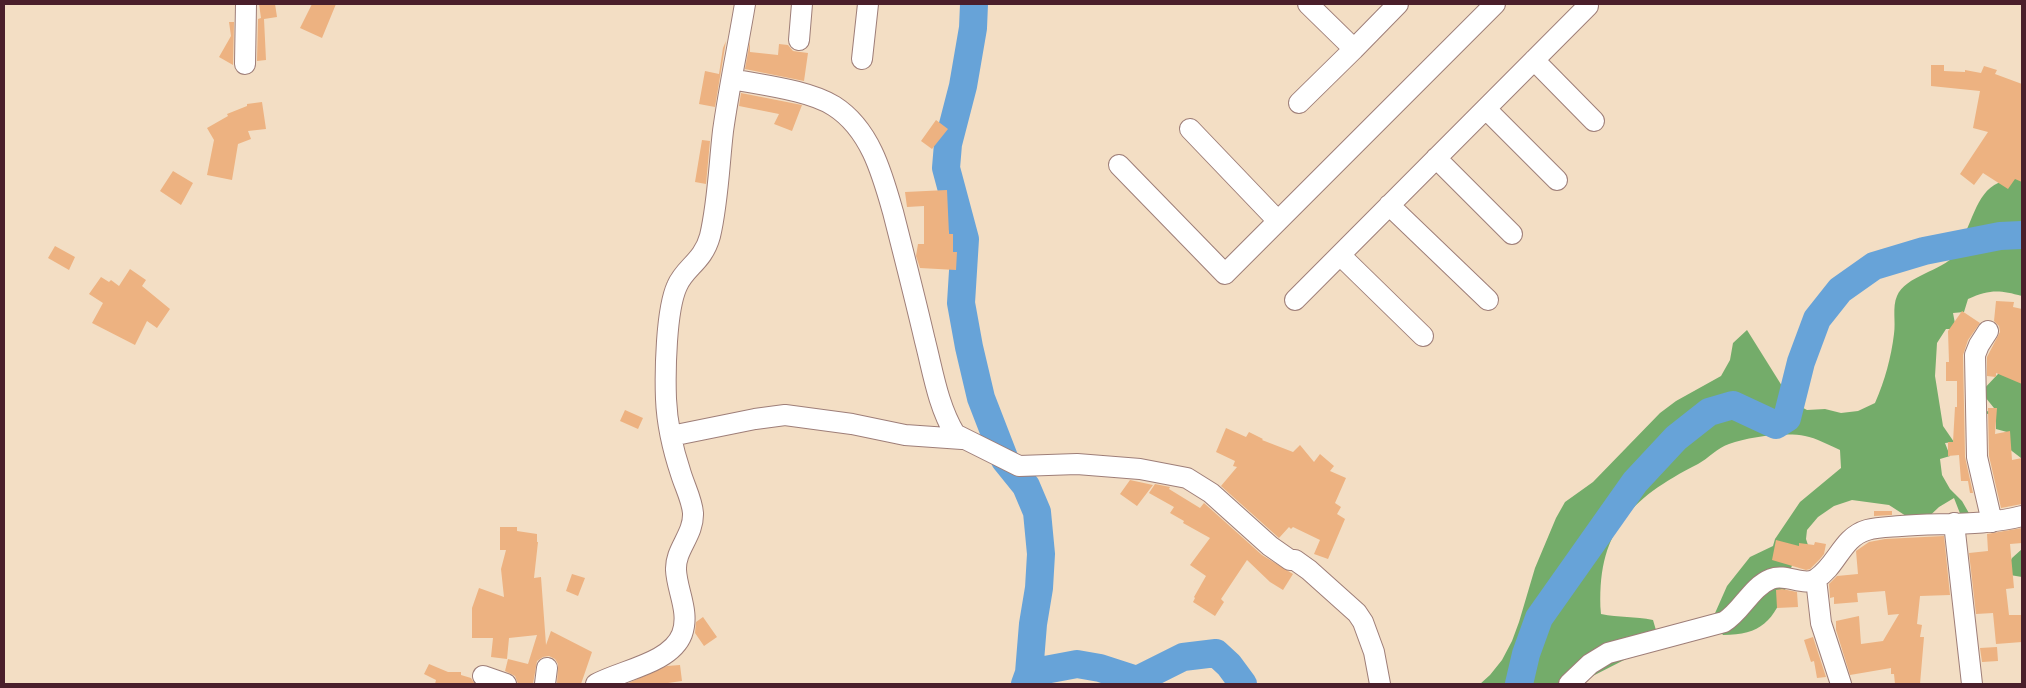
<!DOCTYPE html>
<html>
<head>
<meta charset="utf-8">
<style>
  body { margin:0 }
  #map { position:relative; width:2026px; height:688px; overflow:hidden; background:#f3dec4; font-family:Pangolin,sans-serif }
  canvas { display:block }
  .frame { position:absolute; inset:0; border:5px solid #4a1f2b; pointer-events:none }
</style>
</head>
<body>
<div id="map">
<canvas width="2026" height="688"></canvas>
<div class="frame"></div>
</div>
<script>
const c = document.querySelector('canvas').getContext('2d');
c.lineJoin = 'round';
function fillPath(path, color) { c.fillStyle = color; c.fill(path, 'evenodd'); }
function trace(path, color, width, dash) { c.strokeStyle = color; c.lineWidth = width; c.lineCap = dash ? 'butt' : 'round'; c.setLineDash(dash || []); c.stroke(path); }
fillPath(new Path2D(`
  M 2022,178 L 2022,296 C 2000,290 1990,289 1968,299 L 1964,312 L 1953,313 L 1956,329 L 1946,329 L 1937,343 L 1935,376 L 1943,426 L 1954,442 L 1945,443 L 1950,456 L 1940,459 L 1942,475 L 1950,489 L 1962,501 L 1974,522 L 1961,516 L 1954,498 L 1939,507 L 1920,525 L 1889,505 L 1852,500 L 1834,506 L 1818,517 L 1807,530 L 1806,539 L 1808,545 C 1804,550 1797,556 1793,563 C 1790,569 1789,578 1787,585 C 1774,621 1761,635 1723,635 L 1712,620 L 1727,586 L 1750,557 L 1773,546 L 1775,539 L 1800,502 L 1841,468 L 1840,450 C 1829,445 1816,438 1805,436 C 1785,432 1749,437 1729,444 C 1717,448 1709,458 1698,464 C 1629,499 1596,533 1601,614 C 1619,618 1635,616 1653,620 L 1658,637 L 1628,658 L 1577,684 L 1480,684 L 1490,675 L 1502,660 L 1512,641 L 1519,622 L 1535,568 L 1556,518 L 1565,502 L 1593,482 L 1660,413 L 1676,401 L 1721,376 L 1730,360 L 1733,343 L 1747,330 L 1792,402 L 1807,410 L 1825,409 L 1841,413 L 1858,411 L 1875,403 C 1885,380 1891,358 1894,334 C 1896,322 1892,307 1897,296 C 1905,276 1942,271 1955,255 C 1960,249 1963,240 1965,234 C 1979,202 1983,179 2022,178 Z
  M 2022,354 L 2022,479 L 2021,458 L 2008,448 L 2007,432 L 1996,429 L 1996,416 L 1984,413 L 1994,408 L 1981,392 L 2015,356 Z
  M 2022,549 L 2022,577 L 2004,574 L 2012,558 Z`), '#74ac6a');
trace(new Path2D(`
  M 974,4 L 973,28 L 963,86 L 948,144 L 946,168 L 965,239 L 961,303 L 969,347 L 981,398 L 1005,460 L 1026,486 L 1037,512 L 1041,554 L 1039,588 L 1033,624 L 1029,673 L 1025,684
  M 1029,673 L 1077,664 L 1100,668 L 1137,680 L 1183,657 L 1216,653 L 1229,665 L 1243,684
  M 1519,684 L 1526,654 L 1539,618 L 1635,482 L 1676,438 L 1709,412 L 1733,405 L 1776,425 L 1787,418 L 1801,362 L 1817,319 L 1840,290 L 1874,266 L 1924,251 L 2000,236 L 2022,235`), '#67a3d8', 28);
fillPath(new Path2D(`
  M 259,4 L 275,4 L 277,17 L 264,19 L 266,60 L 257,61 L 258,19 L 261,18 Z
  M 312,4 L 336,4 L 322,38 L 300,28 Z
  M 229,22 L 234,22 L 233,65 L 219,57 L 231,36 Z
  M 726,41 L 715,107 L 699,104 L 705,71 L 719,74 L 723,48 Z
  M 750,41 L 750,52 L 778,55 L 779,44 L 788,45 L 793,51 L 808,53 L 804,81 L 745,69 Z
  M 1931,65 L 1944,65 L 1944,71 L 1965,72 L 1965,70 L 1981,73 L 1984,66 L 1997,70 L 1995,74 L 2022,84 L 2022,182 L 2015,179 L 2008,189 L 1983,173 L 1974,185 L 1960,174 L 1988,132 L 1973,128 L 1980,91 L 1931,86 Z
  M 741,93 L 802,105 L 792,131 L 774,124 L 779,114 L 739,106 Z
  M 262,102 L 266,129 L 248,131 L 251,139 L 238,144 L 232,180 L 207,175 L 214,140 L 207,128 L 228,116 L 227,114 L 247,106 L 247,104 Z
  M 936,120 L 948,129 L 932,149 L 921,141 Z
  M 702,140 L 710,141 L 706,184 L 695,182 Z
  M 173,171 L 193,183 L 181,205 L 160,191 Z
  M 947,190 L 949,234 L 953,234 L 953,252 L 957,252 L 956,270 L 920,268 L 916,256 L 918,244 L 924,244 L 924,206 L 907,207 L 905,192 Z
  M 55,246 L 75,257 L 69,270 L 48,258 Z
  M 130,269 L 146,280 L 142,286 L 170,309 L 157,328 L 147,321 L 135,345 L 92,323 L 103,303 L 89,294 L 101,277 L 109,282 L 111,280 L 119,286 Z
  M 1996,301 L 2014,302 L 2013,307 L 2022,309 L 2022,384 L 1996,373 L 1996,377 L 1987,376 L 1987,357 L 2000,332 L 1999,326 L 1994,321 Z
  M 1962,311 L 1980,323 L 1968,340 L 1963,355 L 1965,457 L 1973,493 L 1970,493 L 1968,481 L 1961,481 L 1959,455 L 1948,456 L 1948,442 L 1953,442 L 1955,407 L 1957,407 L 1957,381 L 1946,381 L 1946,362 L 1949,362 L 1948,331 Z
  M 1988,408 L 1997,408 L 1995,434 L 2010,431 L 2012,460 L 2022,458 L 2022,504 L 2001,508 L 1989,456 Z
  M 625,410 L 643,418 L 638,429 L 620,421 Z
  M 1226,428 L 1246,437 L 1249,432 L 1263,439 L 1262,440 L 1293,452 L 1300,445 L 1314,462 L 1320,454 L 1334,466 L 1330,471 L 1346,478 L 1335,503 L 1341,507 L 1337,514 L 1345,519 L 1328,559 L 1314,554 L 1320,540 L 1293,527 L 1291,529 L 1289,527 L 1279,538 L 1221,486 L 1237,467 L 1233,466 L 1235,461 L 1216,452 Z
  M 1130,480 L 1153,485 L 1137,506 L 1120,494 Z
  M 1155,484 L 1170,487 L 1169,489 L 1200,508 L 1204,503 L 1262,555 L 1293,574 L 1283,590 L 1270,582 L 1247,560 L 1221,599 L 1224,602 L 1215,616 L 1193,602 L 1195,598 L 1194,597 L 1206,576 L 1190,565 L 1210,538 L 1183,523 L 1184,521 L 1170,513 L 1174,507 L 1149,493 Z
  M 1874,511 L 1892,511 L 1892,515 L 1874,516 Z
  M 500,527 L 517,527 L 517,531 L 537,534 L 537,542 L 538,542 L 534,578 L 541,577 L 546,645 L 551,631 L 592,652 L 581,684 L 557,684 L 558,664 L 555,659 L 549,656 L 543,657 L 537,661 L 533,684 L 518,684 L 515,676 L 505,671 L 508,659 L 528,664 L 537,635 L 509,638 L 507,659 L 491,657 L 493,638 L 472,638 L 472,608 L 479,588 L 504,597 L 501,569 L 506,550 L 500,550 Z
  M 2022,528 L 2022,543 L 2010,544 L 2014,588 L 2006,589 L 2009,615 L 2022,615 L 2022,642 L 1996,644 L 1993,613 L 1976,614 L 1969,553 L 1988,551 L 1987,534 Z
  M 1944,536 L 1950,595 L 1920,596 L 1917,624 L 1922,625 L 1920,637 L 1924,637 L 1920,684 L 1895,684 L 1894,674 L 1891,674 L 1891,668 L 1850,675 L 1836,630 L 1836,621 L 1859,616 L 1861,644 L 1883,641 L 1899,614 L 1888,615 L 1885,591 L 1857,593 L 1858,602 L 1834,604 L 1834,597 L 1830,598 L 1829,584 L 1837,576 L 1858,574 L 1856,551 L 1869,542 L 1885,539 Z
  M 1776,540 L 1799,546 L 1799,543 L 1814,545 L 1815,542 L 1826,544 L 1824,554 L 1820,559 L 1810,569 L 1806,570 L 1772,560 Z
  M 572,574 L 585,578 L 578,596 L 566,591 Z
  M 1782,589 L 1797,592 L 1798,607 L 1777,608 L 1776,590 Z
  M 703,617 L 717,637 L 704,646 L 695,633 L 696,622 Z
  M 1813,637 L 1826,677 L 1817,678 L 1814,661 L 1811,662 L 1804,640 Z
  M 1997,647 L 1998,661 L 1982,662 L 1980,648 Z
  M 429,664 L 448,672 L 461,672 L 461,675 L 471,678 L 475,684 L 435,684 L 436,680 L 424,674 Z
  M 680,665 L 682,681 L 668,683 L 668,684 L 626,684 L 667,666 Z`), '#edb281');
const minor = new Path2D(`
  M 1308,4 L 1354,49 L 1398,4
  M 799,40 L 802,4
  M 862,59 L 868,4
  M 1534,60 L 1594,121
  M 245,64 L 246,4
  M 732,79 C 761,85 809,90 834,106 C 870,129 882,173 893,212 C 904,255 915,298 925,341 C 933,372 938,406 955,434 L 1019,466 L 1077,464 L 1140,469 L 1187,478 L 1211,493 L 1270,546 L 1290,560 L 1295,560 L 1309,570 L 1357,613 L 1363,622 L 1374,652 L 1380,684
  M 1299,103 L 1354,49
  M 1486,109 L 1557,180
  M 1190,129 L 1278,221
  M 1436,158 L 1512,234
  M 1119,165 L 1225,274 L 1495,4
  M 1389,205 L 1488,300
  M 1340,255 L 1423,336
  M 1295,300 L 1588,6 L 1586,4
  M 1988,331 L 1979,345 L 1975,355 L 1977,457 L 1992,522
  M 671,436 L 755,419 L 785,415 L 852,424 L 905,435 L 962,439
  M 1954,523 L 1972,684
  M 1816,579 L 1821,623 L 1841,684
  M 483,676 L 506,684
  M 545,684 L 547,668
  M 596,684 C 622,670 671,663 682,634 C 690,612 677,591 676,570 C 675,549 694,535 693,513 C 692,500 685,487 681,474 C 673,450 667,424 666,399 C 665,372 666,310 677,286 C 685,267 703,262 710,236 C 718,202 719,166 723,131 C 729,88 738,46 745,4
  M 1569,684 L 1590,664 L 1608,653 L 1724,622 C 1742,611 1751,587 1771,579 C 1786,573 1804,587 1816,579 C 1837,566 1842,537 1867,530 C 1878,527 1890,527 1901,526 C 1940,523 1985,526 2022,516`);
trace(minor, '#9e7e78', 22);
trace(minor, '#fff', 20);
</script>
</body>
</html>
